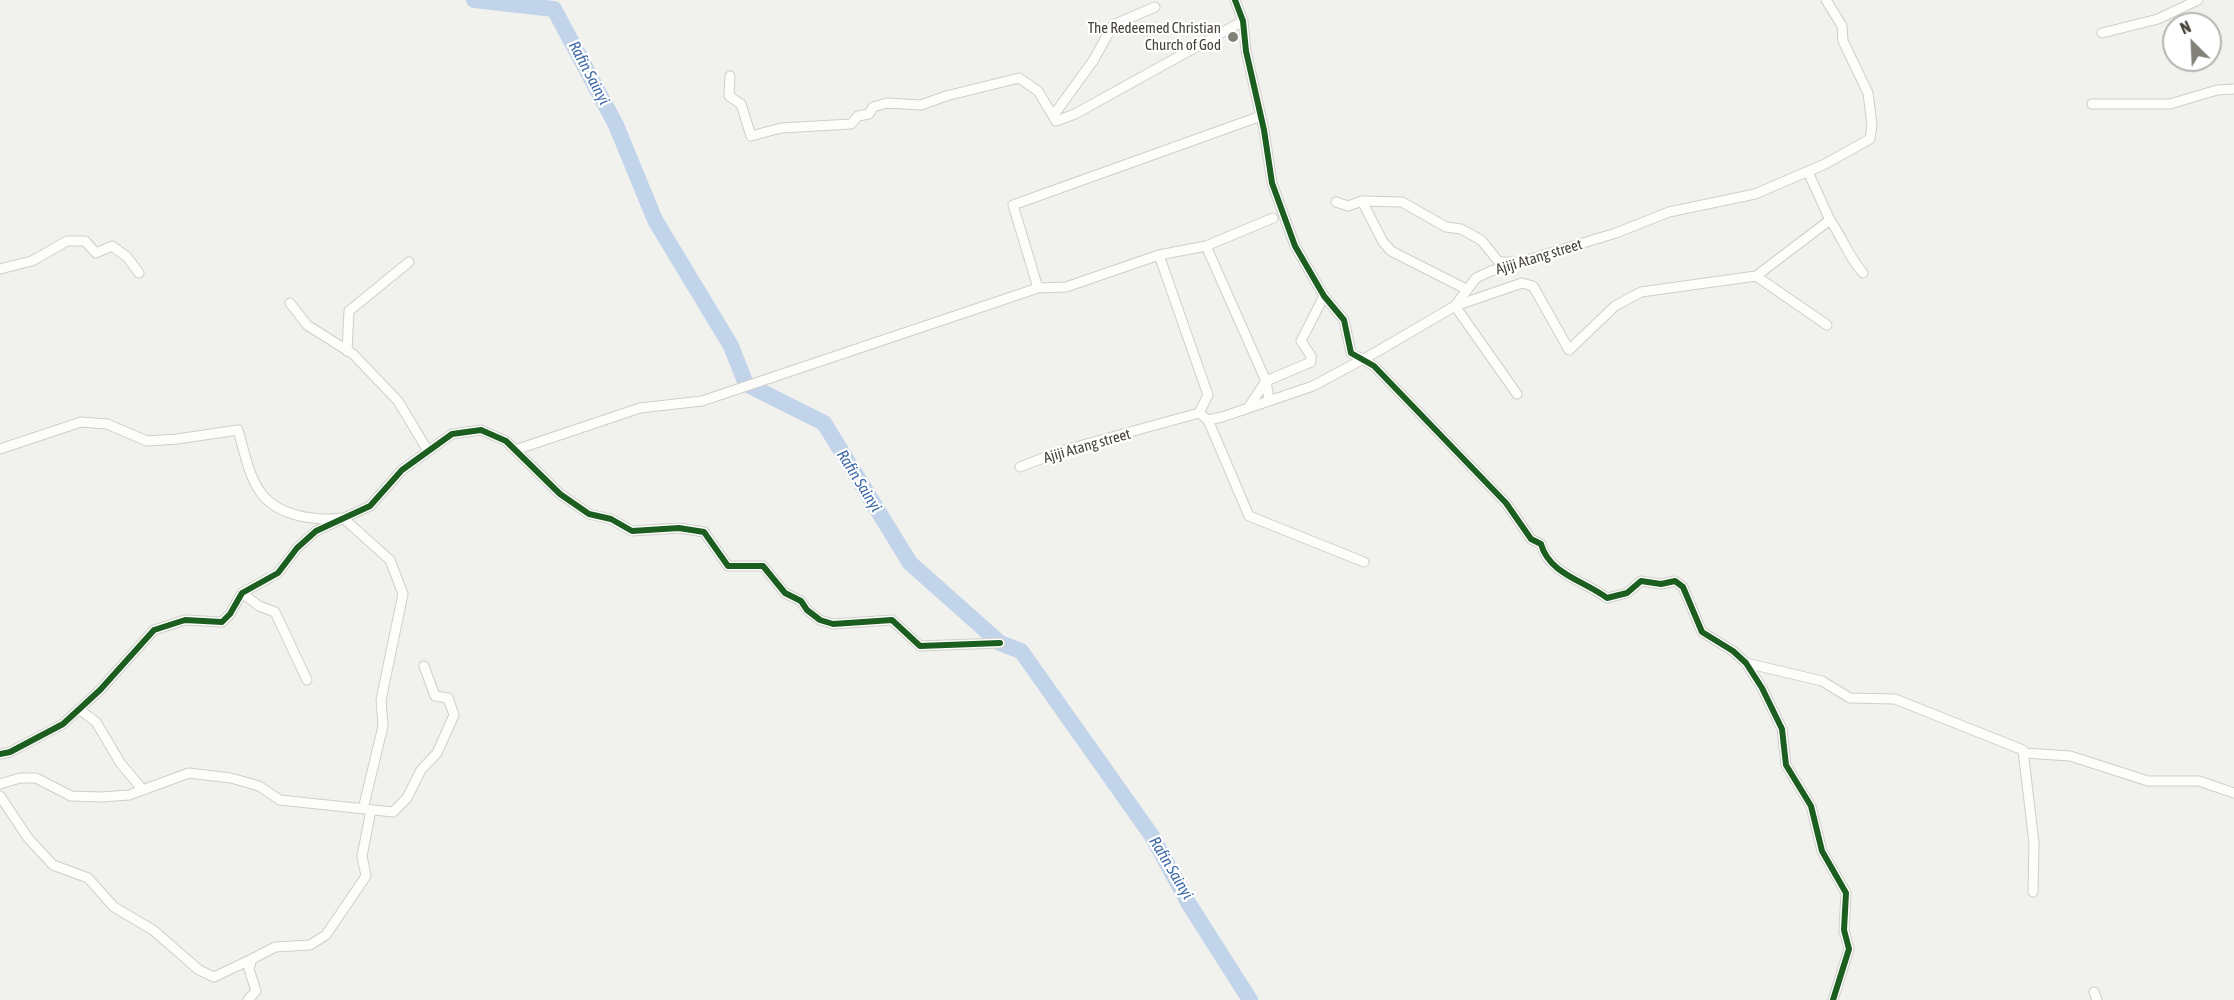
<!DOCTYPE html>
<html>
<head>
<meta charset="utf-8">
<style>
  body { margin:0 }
  #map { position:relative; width:2234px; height:1000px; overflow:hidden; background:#f1f1ed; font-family:"Asap Condensed",sans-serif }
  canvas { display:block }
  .north { position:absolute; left:2162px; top:12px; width:60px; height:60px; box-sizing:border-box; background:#fff; border:2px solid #b5b4b0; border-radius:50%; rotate:336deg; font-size:16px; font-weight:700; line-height:24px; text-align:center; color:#474439 }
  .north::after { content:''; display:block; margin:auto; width:21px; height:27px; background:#828178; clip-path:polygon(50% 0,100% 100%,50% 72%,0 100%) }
</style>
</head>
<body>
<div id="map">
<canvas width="2234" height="1000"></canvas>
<div class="north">N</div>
</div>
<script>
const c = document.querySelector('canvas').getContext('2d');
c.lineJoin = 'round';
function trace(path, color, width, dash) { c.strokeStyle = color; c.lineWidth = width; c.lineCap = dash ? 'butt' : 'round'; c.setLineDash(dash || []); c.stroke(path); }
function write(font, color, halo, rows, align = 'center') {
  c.font = font + ' "Asap Condensed",sans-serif'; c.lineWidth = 4.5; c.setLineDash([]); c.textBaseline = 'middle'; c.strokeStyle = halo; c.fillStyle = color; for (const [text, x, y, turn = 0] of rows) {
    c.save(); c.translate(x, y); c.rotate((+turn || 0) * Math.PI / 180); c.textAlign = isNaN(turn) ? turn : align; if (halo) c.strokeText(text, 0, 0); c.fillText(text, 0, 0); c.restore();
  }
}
trace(new Path2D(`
  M 474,0 L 554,9 L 616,125 L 655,220 L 731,346 L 746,384 L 824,423 L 910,563 L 1000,643 L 1021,651 L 1152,836 L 1189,904 L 1250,1000`), '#c2d4ea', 16);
const minor = new Path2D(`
  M 1235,0 L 1243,21 L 1246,51 L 1264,130 L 1272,183 L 1295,246 L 1324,296 L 1344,320 L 1351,353 L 1374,366 L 1506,503 L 1531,539 L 1541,544 C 1549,574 1585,581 1607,598 L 1627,593 L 1641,581 L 1661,584 L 1675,581 L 1683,587 L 1702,632 L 1733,651 L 1746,663 L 1762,688 L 1782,729 L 1786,765 L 1811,806 L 1822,851 L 1846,893 L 1844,930 L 1849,949 L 1833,1000
  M 2102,33 L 2158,19 L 2198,0
  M 730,76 L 729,96 L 741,104 L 751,136 L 781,128 L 851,124 L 858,116 L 869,114 L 873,107 L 887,103 L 921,105 L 946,96 L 1019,78 L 1038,91 L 1056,121 L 1075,114 L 1243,21
  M 2092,104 L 2170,104 L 2217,90 L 2234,89
  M 1053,116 L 1093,61 L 1113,25 L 1155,7
  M 1362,201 L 1383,242 L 1391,251 L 1466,289
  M 1336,202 L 1348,206 L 1362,201 L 1402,202 L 1446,227 L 1461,229 L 1481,240 L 1499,262 L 1512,262
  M 1830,220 C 1842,237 1850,259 1863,273
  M 1206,246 L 1266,381 L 1269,400
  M 1159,255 L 1208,395 L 1199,413
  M 0,269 L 32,261 L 67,241 L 85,241 L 96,253 L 112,246 L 127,257 L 139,273
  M 1756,276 L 1830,220 L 1808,172
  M 1038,288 L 1013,205 L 1261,116
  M 290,303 L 307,325 L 353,354 L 398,401 L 428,451
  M 347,351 L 349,311 L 409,262
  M 1517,394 L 1455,306 L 1522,283 L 1533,286 L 1569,350 L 1615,306 L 1641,292 L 1756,276 L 1827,325
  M 1250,405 L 1266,381 L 1311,362 L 1311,356 L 1301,341 L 1324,296
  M 1208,420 L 1249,516 L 1364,562
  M 0,449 L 81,422 L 107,424 L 147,441 L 177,439 L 238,430 C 244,450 248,475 261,493 C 279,517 316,521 343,518 L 390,560 L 403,594 L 381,700 L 383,726 L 363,809
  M 515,450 L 640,408 L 702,401 L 1038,288 L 1066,287 L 1159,255 L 1206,246 L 1273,218
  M 1020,467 L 1061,451 L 1199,413 L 1208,420 L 1222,417 L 1313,386 L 1378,351 L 1455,306 L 1476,278 L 1491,271 L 1616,233 L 1669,212 L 1755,194 L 1825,164 L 1870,139 L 1872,125 L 1868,93 L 1843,41 L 1842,26 L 1826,0
  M 242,593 L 259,606 L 275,612 L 307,680
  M 1746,663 L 1822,681 L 1850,698 L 1895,699 L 2023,750 L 2034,843 L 2033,892
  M 79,709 L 96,722 L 121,764 L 143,790
  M 2024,753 L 2070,756 L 2148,781 L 2199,781 L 2234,793
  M 0,754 L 10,752 L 63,724 L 100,690 L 154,630 L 185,620 L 222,622 L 230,614 L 242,593 L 278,573 L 297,548 L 316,531 L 370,506 L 402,470 L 452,434 L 481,430 L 506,441 L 560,494 L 589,514 L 611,519 L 632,531 L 679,528 L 704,532 L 728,566 L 763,566 L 785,593 L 801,601 L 807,610 L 820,620 L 833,624 L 892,620 L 920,646 L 1000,643
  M 0,784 L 20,778 L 36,778 L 71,796 L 101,797 L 129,795 L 189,773 L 231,778 L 259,786 L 280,800 L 393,812 L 407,798 L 421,770 L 437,753 L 454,715 L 448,698 L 435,696 L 424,666
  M 0,796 L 28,838 L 53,865 L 88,878 L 114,907 L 153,930 L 199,970 L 214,977 L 252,959
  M 2094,992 L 2097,1000
  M 248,1000 L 256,991 L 249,969 L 252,959 L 275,947 L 310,945 L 326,935 L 366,876 L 362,856 L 371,810`);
trace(minor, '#cfcfca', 11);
trace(minor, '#fdfdfc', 9);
trace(new Path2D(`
  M 1235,0 L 1243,21 L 1246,51 L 1264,130 L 1272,183 L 1295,246 L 1324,296 L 1344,320 L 1351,353 L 1374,366 L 1506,503 L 1531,539 L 1541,544 C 1549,574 1585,581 1607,598 L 1627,593 L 1641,581 L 1661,584 L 1675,581 L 1683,587 L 1702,632 L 1733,651 L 1746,663 L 1762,688 L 1782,729 L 1786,765 L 1811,806 L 1822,851 L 1846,893 L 1844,930 L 1849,949 L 1833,1000
  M 0,754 L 10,752 L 63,724 L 100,690 L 154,630 L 185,620 L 222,622 L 230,614 L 242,593 L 278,573 L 297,548 L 316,531 L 370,506 L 402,470 L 452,434 L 481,430 L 506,441 L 560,494 L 589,514 L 611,519 L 632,531 L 679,528 L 704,532 L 728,566 L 763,566 L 785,593 L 801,601 L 807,610 L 820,620 L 833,624 L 892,620 L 920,646 L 1000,643`), '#1b5e20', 6);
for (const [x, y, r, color] of [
  [1233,37,6,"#828178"]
]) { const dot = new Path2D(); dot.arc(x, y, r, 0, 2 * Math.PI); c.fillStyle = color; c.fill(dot); trace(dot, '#fff', 2); }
write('15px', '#474439', '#fff', [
  ["The Redeemed Christian",1221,28],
  ["Church of God",1221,45]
], 'right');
write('15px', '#474439', '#fff', [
  ["Ajiji Atang street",1539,257,-17],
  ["Ajiji Atang street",1087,446,-16]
]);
write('italic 16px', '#3e6aa7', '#fff', [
  ["Rafin Sainyi",589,73,62],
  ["Rafin Sainyi",859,481,58],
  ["Rafin Sainyi",1171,868,59]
]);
</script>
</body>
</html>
